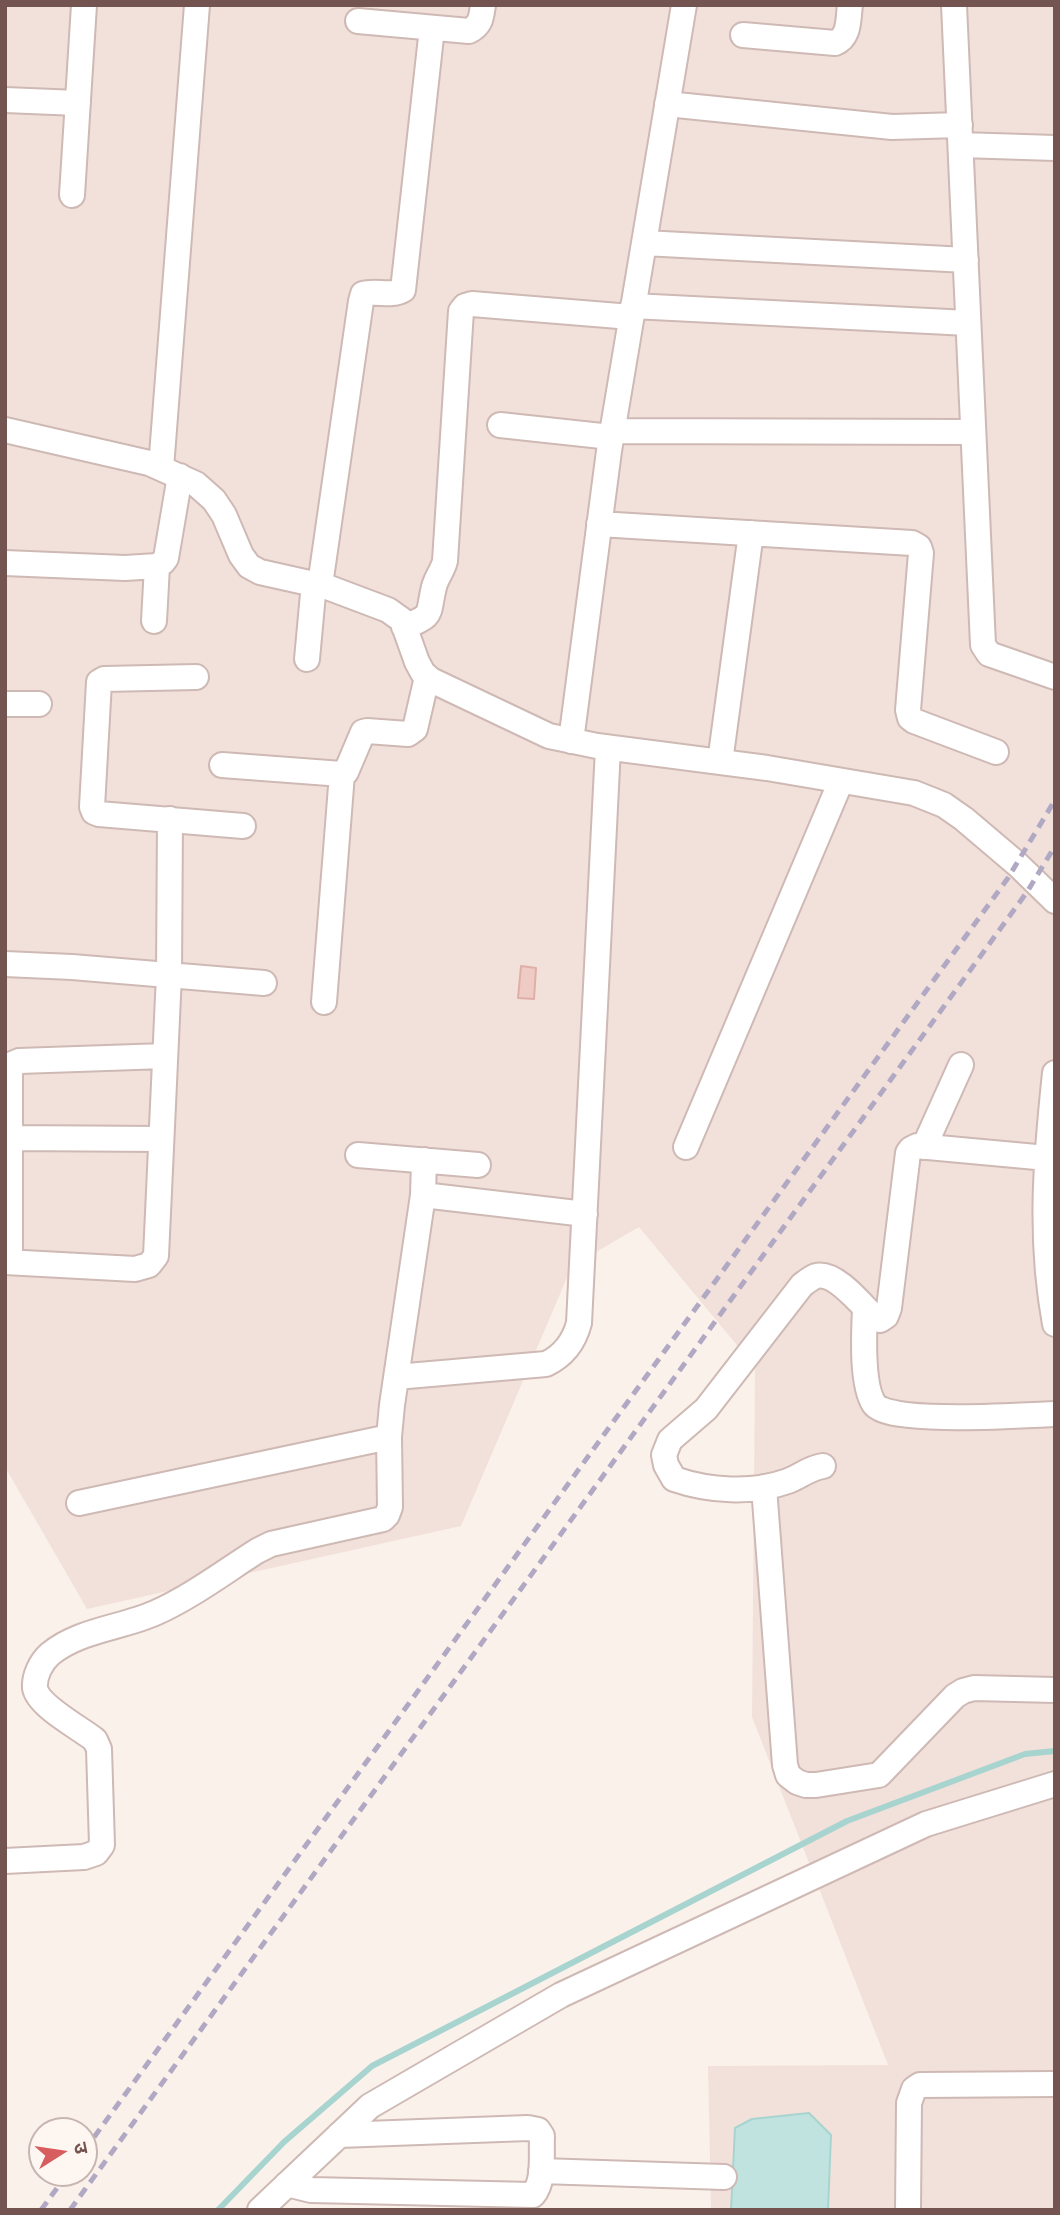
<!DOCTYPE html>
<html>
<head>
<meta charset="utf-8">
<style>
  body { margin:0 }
  #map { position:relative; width:1060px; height:2215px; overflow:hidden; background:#fbf1eb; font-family:"DejaVu Sans","Noto Sans Devanagari",sans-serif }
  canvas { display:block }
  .frame { position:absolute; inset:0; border:7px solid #745450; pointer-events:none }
  .north { position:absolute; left:28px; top:2117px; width:70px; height:70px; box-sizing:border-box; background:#fef6f1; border:2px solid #c7b5b1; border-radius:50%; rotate:78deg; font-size:19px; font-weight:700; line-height:28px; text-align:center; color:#745450 }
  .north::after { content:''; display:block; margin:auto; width:24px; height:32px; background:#d85d5f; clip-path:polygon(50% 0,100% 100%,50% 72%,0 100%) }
</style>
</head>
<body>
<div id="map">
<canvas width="1060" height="2215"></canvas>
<div class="frame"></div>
<div class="north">उ</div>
</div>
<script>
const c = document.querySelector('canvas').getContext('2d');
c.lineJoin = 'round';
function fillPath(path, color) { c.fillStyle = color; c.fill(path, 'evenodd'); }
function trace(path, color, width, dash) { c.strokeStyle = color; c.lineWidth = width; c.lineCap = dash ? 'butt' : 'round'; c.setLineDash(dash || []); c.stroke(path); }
fillPath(new Path2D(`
  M 5,5 L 1055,5 L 1055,2210 L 711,2210 L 708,2066 L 888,2065 L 752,1717 L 755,1367 L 639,1227 L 572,1266 L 461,1526 L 87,1609 L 5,1467 Z`), '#f2e1da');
const water = new Path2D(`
  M 809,2113 L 831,2135 L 828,2210 L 731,2210 L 735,2128 L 752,2119 Z`);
fillPath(water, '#c1e3e0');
trace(water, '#a8d4d0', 2);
trace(new Path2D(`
  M 218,2210 L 284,2142 L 372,2066 L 847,1821 L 1025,1754 L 1055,1751`), '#a8d4d0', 6);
const building = new Path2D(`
  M 521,966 L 536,968 L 534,999 L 518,998 Z`);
fillPath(building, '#eecbc5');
trace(building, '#dfafa7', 2);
const minor = new Path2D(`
  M 954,5 L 983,645 L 989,654 L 1055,677
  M 358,21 L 469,31 C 481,25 481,18 483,5
  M 743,35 L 835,43 C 850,37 848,19 850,5
  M 5,100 L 78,103
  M 667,104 L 892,127 L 960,125
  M 961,145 L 1055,148
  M 72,195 L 84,5
  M 644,243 L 966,260
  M 633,306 L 968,323
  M 500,425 L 611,437
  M 5,430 L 149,463 L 196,484 L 214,500 L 224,515 L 241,555 L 249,566 L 260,572 L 327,587 L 388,610 L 402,620 L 417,662 L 423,673 L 431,680 L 549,736 L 597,746 L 767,768 L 914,793 L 944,805 L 964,819 L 1017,864 L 1055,901
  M 612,431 L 973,432
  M 161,468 L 197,5
  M 599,524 L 912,543 L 919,547 L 921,553 L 908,710 L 910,718 L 914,721 L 996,752
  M 5,563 L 125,568 L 157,566 L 163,562 L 166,558 L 180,476
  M 320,585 L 361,301 L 363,294 C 376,290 391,297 403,290 L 432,28
  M 154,621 L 157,566
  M 404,627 C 435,615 427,615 434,587 C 436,578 443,570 445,561 L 461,311 L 465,306 L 472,304 L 631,317
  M 307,659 L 314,583
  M 196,677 L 104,679 L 99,682 L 92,807 L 94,812 L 99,814 L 243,826
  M 5,704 L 39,704
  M 571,741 L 609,451 L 684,5
  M 720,762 L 751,533
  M 222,765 L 342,774 L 346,772 L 363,732 L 367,731 L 408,734 L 415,729 L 427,677
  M 5,964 L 72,967 L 264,983
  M 324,1002 L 342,774
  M 1055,1073 C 1046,1158 1039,1238 1055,1324
  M 10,1138 L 161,1139
  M 686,1147 L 841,781
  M 924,1147 L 961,1065
  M 358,1155 L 478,1165
  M 423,1195 L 585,1214
  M 5,1262 L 135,1269 L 149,1265 L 156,1256 L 169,975 L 170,819
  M 10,1262 L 10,1073 L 12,1064 L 19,1061 L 165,1056
  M 865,1308 C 864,1332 861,1384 874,1404 C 888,1425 1026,1415 1055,1414
  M 396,1377 L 546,1364 C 563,1356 574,1342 579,1323 L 608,748
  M 823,1466 C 809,1468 801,1476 788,1481 C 752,1494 709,1491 674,1479 L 666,1465 L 664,1455 L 670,1440 L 706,1409 L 802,1285 C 806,1282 811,1278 816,1276 C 835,1271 861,1304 874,1317 L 880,1320 L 886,1316 L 889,1308 L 908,1153 L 911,1149 L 917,1146 L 1047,1158
  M 764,1487 L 785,1765 L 788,1775 L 797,1782 L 806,1785 L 816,1785 L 879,1775 L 955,1696 L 963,1691 L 974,1688 L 1055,1690
  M 79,1503 L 389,1437
  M 5,1861 L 84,1857 L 96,1853 L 102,1845 L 99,1749 L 95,1740 C 80,1728 38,1706 35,1688 C 34,1676 41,1662 50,1654 C 79,1630 121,1628 155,1613 C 191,1597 224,1572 257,1551 L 271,1544 L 383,1519 L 387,1515 L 390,1507 L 389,1437 L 392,1405 L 423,1195 L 424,1160
  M 541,2171 L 724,2177
  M 287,2184 L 311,2190 L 533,2195 C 545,2181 541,2154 542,2136 L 538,2130 L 528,2128 L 339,2135
  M 260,2210 L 370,2106 L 561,1995 L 926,1824 L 1055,1784
  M 908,2210 L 909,2103 L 914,2089 L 920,2085 L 1055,2084`);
trace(minor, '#ceb9b4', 28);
trace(minor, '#fff', 24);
trace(new Path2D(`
  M 84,2151 L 1008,878 L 1055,800
  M 41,2210 L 68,2173
  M 70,2210 L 1027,892 L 1055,846`), '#b1a9c4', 5, [10, 7]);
</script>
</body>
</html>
